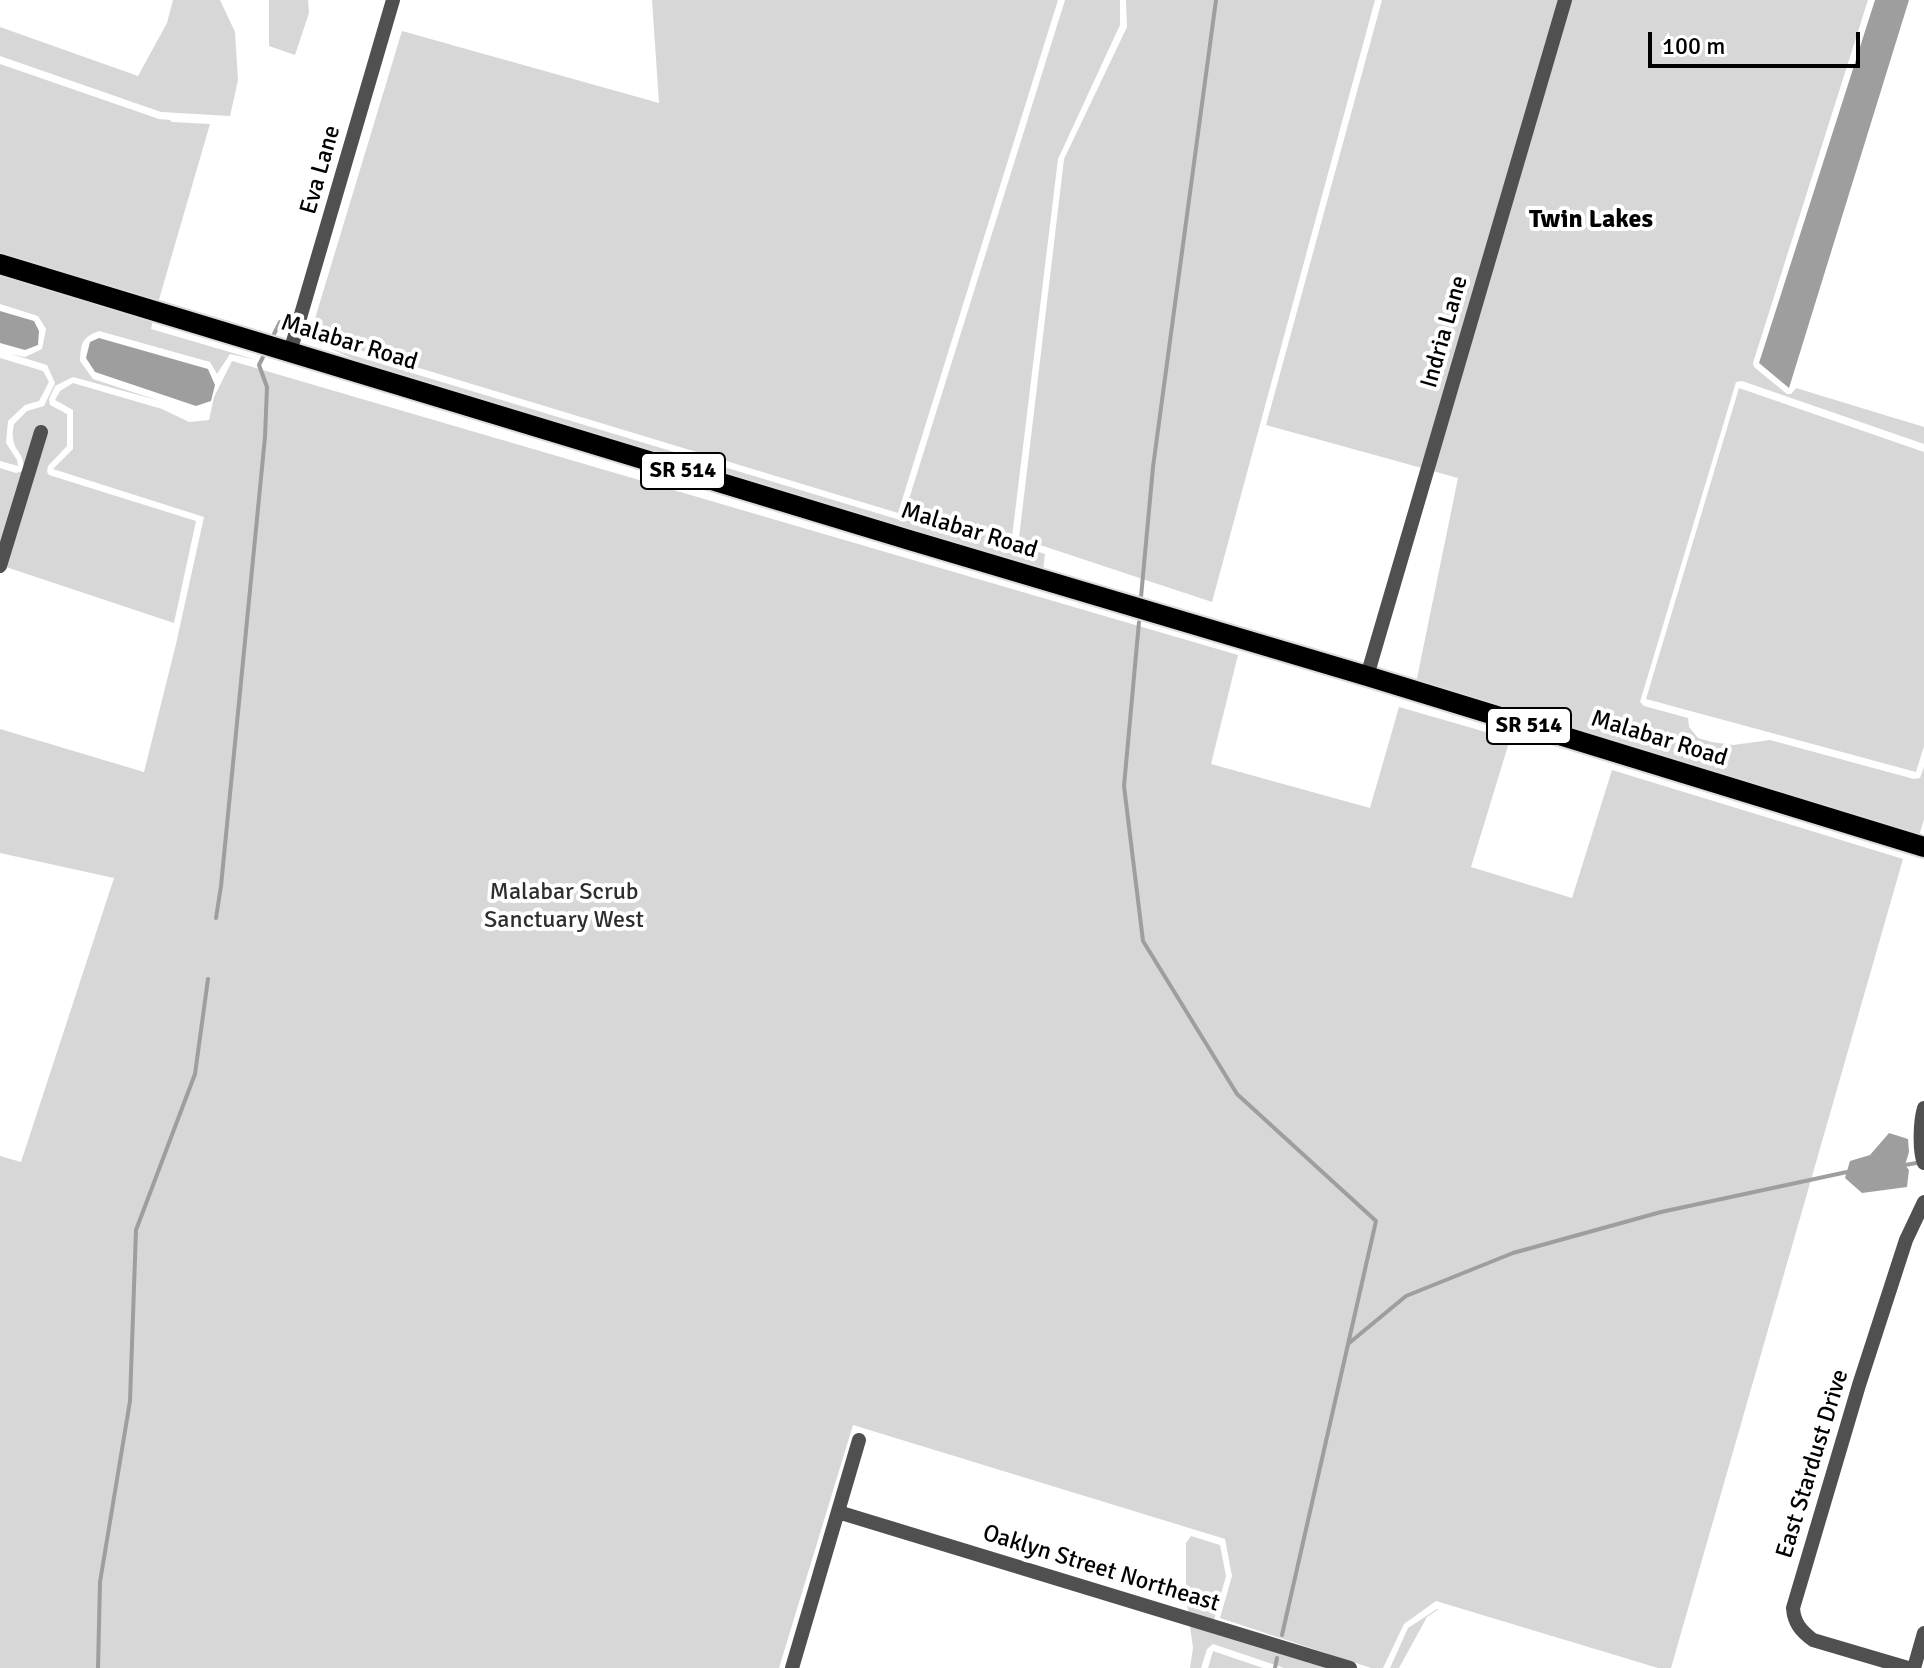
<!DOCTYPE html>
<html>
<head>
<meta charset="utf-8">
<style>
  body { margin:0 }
  #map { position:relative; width:1924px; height:1668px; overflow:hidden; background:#fff; font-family:Signika,sans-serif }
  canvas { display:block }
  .scale { position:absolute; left:1648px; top:32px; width:212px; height:36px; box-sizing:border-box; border:4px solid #000; border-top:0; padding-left:10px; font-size:24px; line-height:28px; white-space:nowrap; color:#000; -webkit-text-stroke:6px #fff; paint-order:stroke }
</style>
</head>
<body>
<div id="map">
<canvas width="1924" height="1668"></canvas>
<div class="scale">100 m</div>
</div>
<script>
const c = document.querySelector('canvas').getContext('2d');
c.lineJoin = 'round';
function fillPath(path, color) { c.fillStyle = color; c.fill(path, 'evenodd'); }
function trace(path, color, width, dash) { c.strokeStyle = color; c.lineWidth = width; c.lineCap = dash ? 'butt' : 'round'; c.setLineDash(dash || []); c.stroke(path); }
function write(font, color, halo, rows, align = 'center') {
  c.font = font + ' Signika,sans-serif'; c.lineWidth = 8; c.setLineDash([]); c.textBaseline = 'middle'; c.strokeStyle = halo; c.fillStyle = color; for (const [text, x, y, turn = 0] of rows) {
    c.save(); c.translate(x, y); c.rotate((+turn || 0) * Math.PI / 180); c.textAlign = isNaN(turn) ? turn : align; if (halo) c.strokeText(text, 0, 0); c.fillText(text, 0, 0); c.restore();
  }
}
fillPath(new Path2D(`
  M 173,0 L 220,0 L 235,32 L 238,80 L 230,116 L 161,112 L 0,56 L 0,27 L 138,76 L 167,23 Z
  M 269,0 L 308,0 L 309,13 L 295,55 L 269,46 Z
  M 652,0 L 1058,0 L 898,513 L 310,335 L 402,31 L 659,103 Z
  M 1065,0 L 1120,0 L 1120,25 L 1058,159 L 1012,537 L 1013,542 L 1016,544 L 1045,554 L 1043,571 L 375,369 L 329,348 L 900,520 L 904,515 Z
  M 1126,0 L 1375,0 L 1212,602 L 1019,538 L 1064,159 L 1127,27 Z
  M 1382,0 L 1868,0 L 1753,363 L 1754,367 L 1787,394 L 1791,394 L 1796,388 L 1924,427 L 1924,444 L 1742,381 L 1736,382 L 1640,702 L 1644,706 L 1688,718 L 1689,727 L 1698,738 L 1712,742 L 1733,745 L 1770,740 L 1914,779 L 1920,778 L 1924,767 L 1924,819 L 1919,836 L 1416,683 L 1458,478 L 1266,425 Z
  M 0,64 L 159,119 L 170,120 L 172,122 L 210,124 L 158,303 L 0,255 Z
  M 0,273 L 153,319 L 151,329 L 257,360 L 230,354 L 217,374 L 210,362 L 99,331 C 82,337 81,343 80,361 L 93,379 L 160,401 L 73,377 L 55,386 L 49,399 L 50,405 L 67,414 L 67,446 L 48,466 L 47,472 L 49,475 L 196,521 L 174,623 L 0,565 L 0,468 L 16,473 L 23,471 C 26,454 14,452 13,438 C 12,434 13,429 14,424 L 27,411 L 44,406 L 55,383 L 47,365 L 11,354 L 25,357 L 42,349 L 46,329 L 38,316 L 0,304 Z
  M 0,358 L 43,371 L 49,382 L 39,401 L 25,405 L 8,421 L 6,443 L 17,460 L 18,466 L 0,461 Z
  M 232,361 L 1238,655 L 1211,764 L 1370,808 L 1399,707 L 1510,739 L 1471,867 L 1572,898 L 1612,770 L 1903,859 L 1671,1668 L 1658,1668 L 1436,1601 L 1404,1624 L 1383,1668 L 1371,1668 L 1220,1618 L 1232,1576 L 1225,1539 L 853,1425 L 779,1668 L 0,1668 L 0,1156 L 21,1162 L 114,878 L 0,853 L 0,729 L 144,772 L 176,644 L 204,517 L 53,469 L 73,449 L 73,410 L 55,400 L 60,391 L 73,383 L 162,409 L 189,422 L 209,420 L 214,397 Z
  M 1739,388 L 1924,452 L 1924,746 L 1916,772 L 1646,699 Z
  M 1191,1536 L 1220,1545 L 1226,1576 L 1214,1620 L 1349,1668 L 1284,1668 L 1213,1644 L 1207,1649 L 1201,1668 L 1190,1668 L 1193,1648 L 1186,1596 L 1186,1543 Z
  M 1437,1609 L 1439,1609 L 1427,1617 L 1399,1668 L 1390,1668 L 1408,1628 Z
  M 1213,1651 L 1263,1668 L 1208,1668 Z`), '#d7d7d7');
fillPath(new Path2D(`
  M 1875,0 L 1909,0 L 1789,388 L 1759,363 Z
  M 0,311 L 34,321 L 39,331 L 38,345 L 25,350 L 0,343 Z
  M 99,338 L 208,369 L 215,385 L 211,401 L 196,406 L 95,372 L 86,358 L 90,342 Z
  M 1889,1133 L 1908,1139 L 1909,1152 L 1905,1165 L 1909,1170 L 1907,1187 L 1862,1193 L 1845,1178 L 1850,1161 L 1870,1155 Z`), '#9e9e9e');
trace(new Path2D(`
  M 274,334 L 280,322
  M 1141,597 L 1153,467 L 1216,0
  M 1139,622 L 1124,786 L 1143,941 L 1237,1094 L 1376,1221 L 1282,1635
  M 216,918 L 221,886 L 265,437 L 267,387 L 259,365 L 263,357
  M 1905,1165 L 1922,1162
  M 1348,1344 L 1406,1296 L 1513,1253 L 1661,1212 L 1847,1172
  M 98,1668 L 100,1582 L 130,1401 L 136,1230 L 195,1074 L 208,979
  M 1275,1668 L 1277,1658`), '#9e9e9e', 4);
const primary = new Path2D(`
  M 0,264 L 906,539 L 1367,676 L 1924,847`);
trace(primary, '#dbdbdb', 24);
trace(new Path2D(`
  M 290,352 L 393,0
  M 0,566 L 41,432
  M 1367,676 L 1565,0
  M 1924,1108 C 1920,1121 1919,1151 1924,1163
  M 838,1512 L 1350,1668
  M 792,1668 L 859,1440
  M 1908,1668 L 1813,1640 C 1801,1631 1794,1623 1793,1608 L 1859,1385 L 1906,1240 L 1924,1202
  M 1914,1668 L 1924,1633`), '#505050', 14);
trace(primary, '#000', 20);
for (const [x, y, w] of [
  [683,471,84],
  [1529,726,84]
]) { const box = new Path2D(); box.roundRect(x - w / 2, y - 18, w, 36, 6); c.fillStyle = '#fff'; c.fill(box); trace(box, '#000', 2); }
write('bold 22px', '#000', null, [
  ["SR 514",683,471],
  ["SR 514",1529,726]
]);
write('24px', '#000', '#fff', [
  ["Eva Lane",321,170,-74],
  ["Indria Lane",1445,332,-74],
  ["Malabar Road",349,343,17],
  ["Malabar Road",969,531,17],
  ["Malabar Road",1659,739,17],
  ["East Stardust Drive",1813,1464,-73],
  ["Oaklyn Street Northeast",1101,1569,17]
]);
write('24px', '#2e2e2e', '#fff', [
  ["Malabar Scrub",564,893],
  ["Sanctuary West",564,921]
]);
write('bold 26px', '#000', '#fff', [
  ["Twin Lakes",1591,220]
]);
</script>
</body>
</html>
